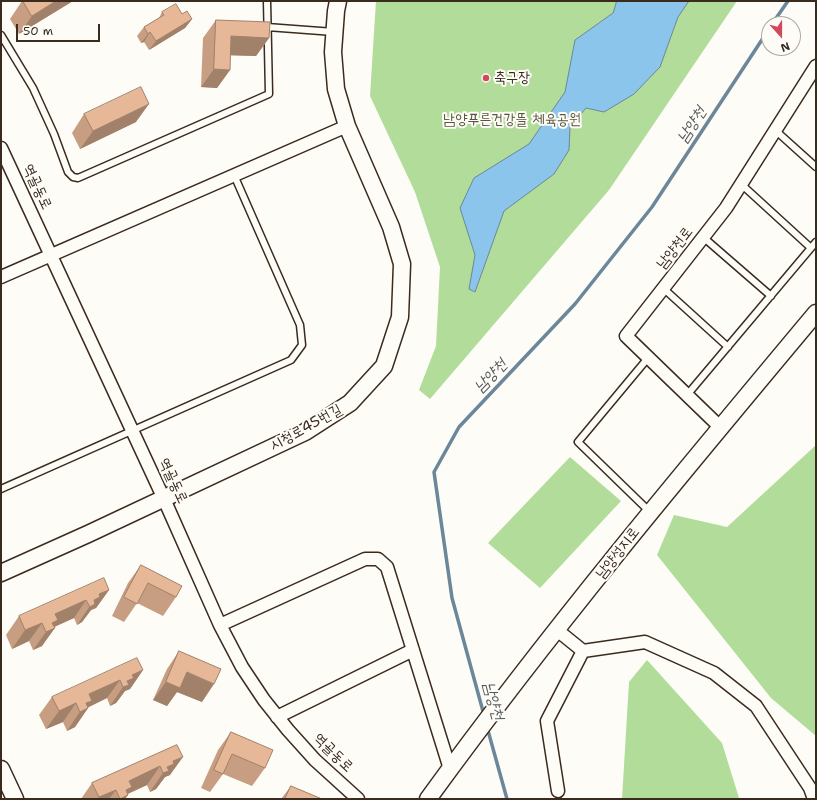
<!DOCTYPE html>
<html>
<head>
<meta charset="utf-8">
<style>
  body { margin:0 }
  #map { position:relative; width:817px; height:800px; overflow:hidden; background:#fdfcf7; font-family:"Shantell Sans",sans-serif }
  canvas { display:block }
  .frame { position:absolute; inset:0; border:2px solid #3b2a1e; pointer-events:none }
  .north { position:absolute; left:761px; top:16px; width:40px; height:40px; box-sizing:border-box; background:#fdfcf7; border:1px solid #afa8a0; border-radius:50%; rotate:159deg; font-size:11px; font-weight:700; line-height:16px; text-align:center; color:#3b2a1e }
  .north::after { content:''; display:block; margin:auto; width:14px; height:18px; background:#d1495b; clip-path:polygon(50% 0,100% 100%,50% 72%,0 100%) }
  .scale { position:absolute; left:16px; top:24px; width:84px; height:18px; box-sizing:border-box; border:2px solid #3b2a1e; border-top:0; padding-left:5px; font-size:12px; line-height:14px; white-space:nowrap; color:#3b2a1e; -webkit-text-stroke:3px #fdfcf7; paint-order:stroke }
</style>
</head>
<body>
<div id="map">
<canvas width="817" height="800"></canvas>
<div class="frame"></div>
<div class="north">N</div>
<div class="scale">50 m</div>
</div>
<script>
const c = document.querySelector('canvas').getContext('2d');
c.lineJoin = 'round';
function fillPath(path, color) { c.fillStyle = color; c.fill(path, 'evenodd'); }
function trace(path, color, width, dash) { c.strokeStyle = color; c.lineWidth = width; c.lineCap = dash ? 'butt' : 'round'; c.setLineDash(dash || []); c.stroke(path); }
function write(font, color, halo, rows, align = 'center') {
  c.font = font + ' "Shantell Sans","Poor Story",sans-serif'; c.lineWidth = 4; c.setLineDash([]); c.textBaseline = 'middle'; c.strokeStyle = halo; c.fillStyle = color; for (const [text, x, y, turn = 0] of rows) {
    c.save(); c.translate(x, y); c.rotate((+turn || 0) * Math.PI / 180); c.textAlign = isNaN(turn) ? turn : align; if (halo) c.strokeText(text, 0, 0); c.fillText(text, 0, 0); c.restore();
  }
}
fillPath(new Path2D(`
  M 376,1 L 737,1 L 609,190 L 430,399 L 419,390 L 436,346 L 440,267 L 415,192 L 370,96 Z
  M 816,445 L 816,736 L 771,698 L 657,555 L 674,515 L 727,527 Z
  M 570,457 L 621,501 L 540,588 L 488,543 Z
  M 647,660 L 722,743 L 739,798 L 741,799 L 622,799 L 629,682 Z`), '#b2dc99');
const water = new Path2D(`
  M 617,1 L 689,1 L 678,17 L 660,67 L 634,94 L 604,112 L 586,108 L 570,127 L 569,150 L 554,174 L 504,211 L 475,292 L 469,289 L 475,255 L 460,208 L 474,178 L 529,144 L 565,92 L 575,40 L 613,13 Z`);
fillPath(water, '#8cc5eb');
trace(water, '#6c8799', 1);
trace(new Path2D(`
  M 772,24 L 788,1
  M 484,715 L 452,598 L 434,472 L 459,427 L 575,304 L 652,207 L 769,29
  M 487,727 L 507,799`), '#6c8799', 3.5);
const lane = new Path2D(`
  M 267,27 L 334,32
  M 1,35 L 33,88 L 54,134 L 68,172 L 73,177 L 78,178 L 269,94 L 267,1
  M 775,130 L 816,167
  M 741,184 L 811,248
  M 703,237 L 771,296
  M 663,288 L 728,347
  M 648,358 L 578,442 L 650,512
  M 687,395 L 816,242
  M 1,489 L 291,360 L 302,345 L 300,325 L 234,175`);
const street = new Path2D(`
  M 1,148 L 164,499 L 220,625 L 242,667 L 264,700 L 288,730 L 315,760 L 358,799
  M 1,277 L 347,126
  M 720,427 L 626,336 L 726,208 L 816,66
  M 220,625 L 365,559 L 378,559 L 387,567 L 450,769
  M 557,630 L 583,651 L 645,642 L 714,673 L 756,706 L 810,788 L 814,799
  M 277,717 L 413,650
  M 558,791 L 547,721 L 583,651`);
const secondary = new Path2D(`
  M 1,573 L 88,534 L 305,432 L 350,403 L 384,366 L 400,317 L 402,264 L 391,227 L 347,126 L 336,89 L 333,52 L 336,11 L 338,1
  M 1,769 L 15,799
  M 428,799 C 550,631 683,472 816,313`);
trace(lane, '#3b2a1e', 9);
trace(street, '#3b2a1e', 15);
trace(secondary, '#3b2a1e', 19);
trace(lane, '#fdfcf7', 6);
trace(street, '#fdfcf7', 12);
trace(secondary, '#fdfcf7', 16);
fillPath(new Path2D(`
  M 22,1 L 73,1 L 19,34 L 10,19 Z
  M 162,12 L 182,14 L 192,19 L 185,28 L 149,50 L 144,42 L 141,43 L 137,36 L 144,27 L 159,18 Z
  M 216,20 L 269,38 L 256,56 L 230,55 L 230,70 L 217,88 L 201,87 L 203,38 Z
  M 84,114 L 136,122 L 80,149 L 72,133 Z
  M 141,565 L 176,597 L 163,616 L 137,603 L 124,622 L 112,616 L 128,583 Z
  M 109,590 L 96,608 L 91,610 L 82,622 L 77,625 L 74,618 L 54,627 L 42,646 L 33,650 L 29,641 L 12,649 L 6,635 L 19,616 Z
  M 179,651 L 202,702 L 177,692 L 167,706 L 153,700 L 167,669 Z
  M 143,670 L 130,689 L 125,691 L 116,703 L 110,706 L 107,698 L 88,707 L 88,708 L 75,727 L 67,731 L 63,722 L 46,729 L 39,715 L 52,697 Z
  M 231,732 L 265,768 L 252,786 L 223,774 L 210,792 L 201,788 L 218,750 Z
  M 177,745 L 170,775 L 165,777 L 156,789 L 150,792 L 147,785 L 128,794 L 125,799 L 81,799 L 92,783 Z
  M 291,786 L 322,799 L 281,799 Z`), '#c79e82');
fillPath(new Path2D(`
  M 56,1 L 73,1 L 19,34 L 32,16 Z
  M 192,19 L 185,28 L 149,50 L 156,41 Z
  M 150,32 L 144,42 L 141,43 L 148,34 Z
  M 231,36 L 269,38 L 256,56 L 218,55 Z
  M 214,69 L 230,70 L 217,88 L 201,87 Z
  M 149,104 L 136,122 L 80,149 L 93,131 Z
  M 109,590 L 96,608 L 91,610 L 82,622 L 77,625 L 94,600 L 99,594 Z
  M 86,600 L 74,618 L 54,627 L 55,628 L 42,646 L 33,650 L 46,632 L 55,614 Z
  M 42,623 L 29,641 L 12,649 L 25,630 Z
  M 143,670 L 130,689 L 125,691 L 116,703 L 110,706 L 127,681 L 132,675 Z
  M 187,672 L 214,684 L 202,702 L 177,692 L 167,706 L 153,700 L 166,682 Z
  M 120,680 L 107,698 L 87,708 L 88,708 L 75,727 L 67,731 L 81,710 L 89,694 Z
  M 76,703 L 63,722 L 46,729 L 59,711 Z
  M 183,757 L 170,775 L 165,777 L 156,789 L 150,792 L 167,767 L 173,761 Z
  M 160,766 L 147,785 L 127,794 L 128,795 L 125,799 L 119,799 L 121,797 L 129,781 Z
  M 116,790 L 109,799 L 97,799 L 99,797 Z`), '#a2816a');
const building = new Path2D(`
  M 23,1 L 56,1 L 32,16 Z
  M 176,4 L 182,14 L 187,11 L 192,19 L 156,41 L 150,32 L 148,34 L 144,27 L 164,15 L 162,12 Z
  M 216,20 L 270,22 L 269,38 L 231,36 L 230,70 L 214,69 Z
  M 141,87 L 149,104 L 93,131 L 84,114 Z
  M 141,565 L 182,586 L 176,597 L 148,583 L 137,604 L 124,597 Z
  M 104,578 L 109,590 L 99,594 L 100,597 L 94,600 L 95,604 L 90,607 L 86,600 L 55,614 L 58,620 L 52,623 L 55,628 L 46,632 L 42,623 L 25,630 L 19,616 Z
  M 179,651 L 221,669 L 214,684 L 187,672 L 180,688 L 166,682 Z
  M 137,658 L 143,670 L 132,675 L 134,678 L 127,681 L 129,685 L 123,687 L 120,680 L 89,694 L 92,701 L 86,703 L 88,708 L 80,712 L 76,703 L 59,711 L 52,697 Z
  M 231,732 L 273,750 L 265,768 L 232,754 L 223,774 L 214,770 Z
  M 177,745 L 183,757 L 173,761 L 174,764 L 167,767 L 169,771 L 163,773 L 160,766 L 129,781 L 132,787 L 126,790 L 128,795 L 120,799 L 116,790 L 99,797 L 92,783 Z
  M 291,786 L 322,799 L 285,799 Z`);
fillPath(building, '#e7b897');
trace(building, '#a2816a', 1);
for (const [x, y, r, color] of [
  [486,78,4,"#d1495b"]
]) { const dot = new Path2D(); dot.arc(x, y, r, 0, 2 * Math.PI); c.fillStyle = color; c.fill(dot); trace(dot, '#fdfcf7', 1.5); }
write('15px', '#3b2a1e', '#fdfcf7', [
  ["축구장",494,78]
], 'left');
write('15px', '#59563d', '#fdfcf7', [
  ["남양푸른건강뜰 체육공원",512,120]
]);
write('15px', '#3b2a1e', '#fdfcf7', [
  ["역골동로",37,187,65],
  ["남양천로",675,248,-52],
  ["시청로45번길",306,428,-29],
  ["역골동로",173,481,65],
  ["남양성지로",618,553,-52],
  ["역골동로",333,753,44]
]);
write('italic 16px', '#53585c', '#fdfcf7', [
  ["남양천",692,125,-57],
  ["남양천",491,376,-46],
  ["남양천",493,701,75]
]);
</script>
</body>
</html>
